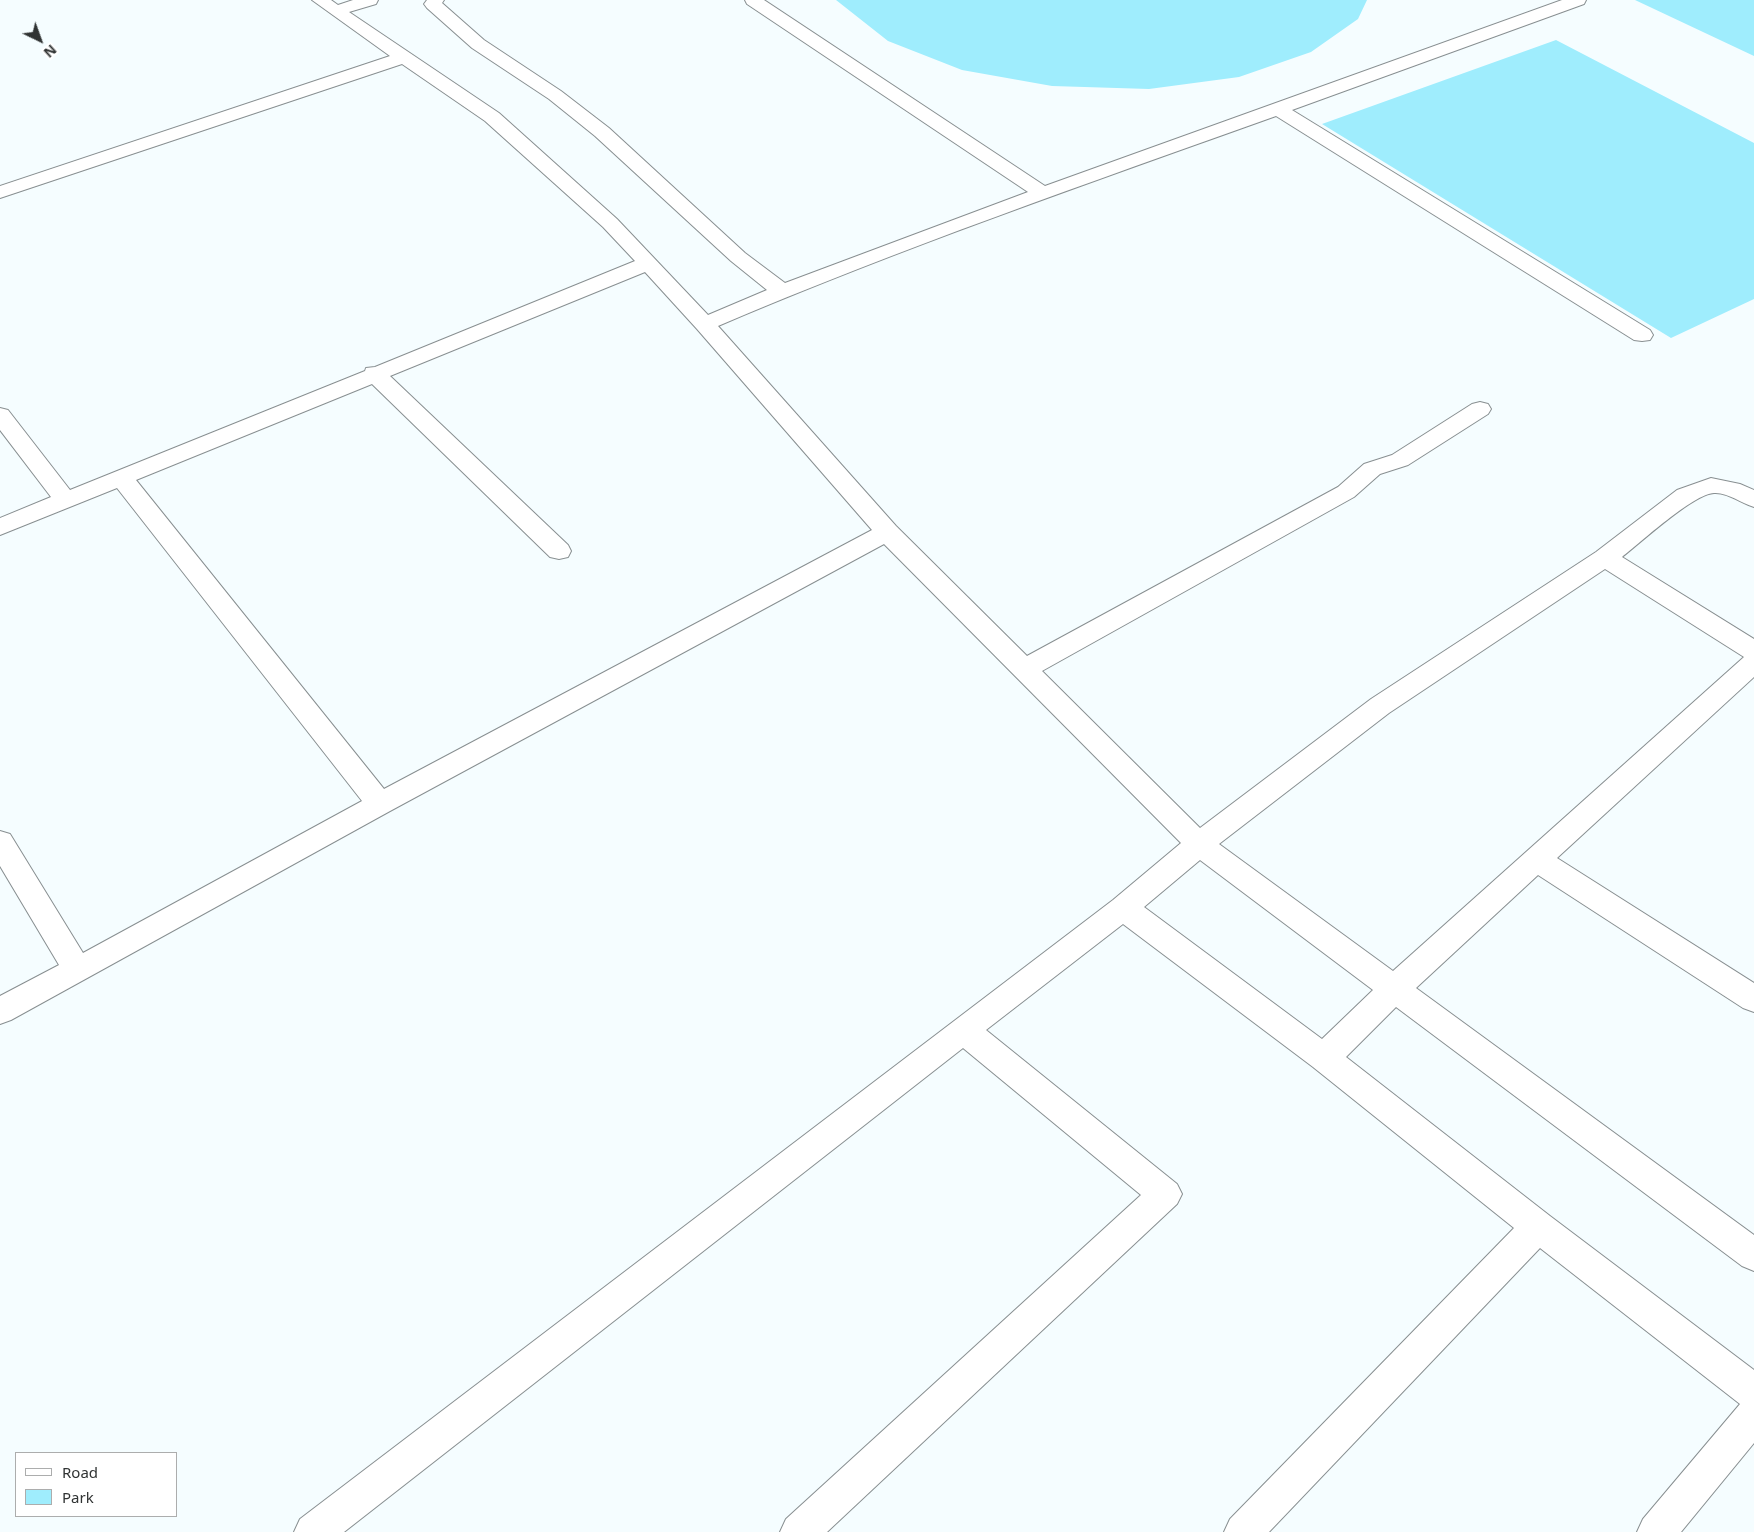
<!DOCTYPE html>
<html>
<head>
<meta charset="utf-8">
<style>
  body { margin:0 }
  #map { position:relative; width:1754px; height:1532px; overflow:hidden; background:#f5fdff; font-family:"Noto Sans",sans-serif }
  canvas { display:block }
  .legend { position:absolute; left:15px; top:1452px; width:162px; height:65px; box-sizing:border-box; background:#fff; border:1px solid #acadad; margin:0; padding:6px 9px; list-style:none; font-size:15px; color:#303333 }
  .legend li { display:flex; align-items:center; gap:10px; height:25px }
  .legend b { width:25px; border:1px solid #acadad }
  .north { position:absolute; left:15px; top:15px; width:50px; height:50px; -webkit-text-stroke:4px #fff; paint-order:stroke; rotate:138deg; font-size:14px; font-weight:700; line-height:20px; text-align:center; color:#303333 }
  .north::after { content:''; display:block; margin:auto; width:18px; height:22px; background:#303333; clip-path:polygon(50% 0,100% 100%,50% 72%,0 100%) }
</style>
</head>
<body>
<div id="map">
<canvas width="1754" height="1532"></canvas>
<ul class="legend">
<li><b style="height:6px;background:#fff"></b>Road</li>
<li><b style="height:14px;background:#9fedfd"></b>Park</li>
</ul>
<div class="north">N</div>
</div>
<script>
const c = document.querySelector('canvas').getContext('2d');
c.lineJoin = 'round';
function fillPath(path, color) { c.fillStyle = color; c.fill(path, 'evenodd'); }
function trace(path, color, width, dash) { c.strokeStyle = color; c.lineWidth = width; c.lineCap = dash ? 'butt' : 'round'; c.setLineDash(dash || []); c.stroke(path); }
fillPath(new Path2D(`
  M 836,0 L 1367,0 L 1358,19 L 1311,52 L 1239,77 L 1149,89 L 1052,86 L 962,70 L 888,41 Z
  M 1635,0 L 1754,0 L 1754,56 Z
  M 1556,40 L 1754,143 L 1754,299 L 1671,338 L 1322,124 Z`), '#9fedfd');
const minor = new Path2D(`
  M 312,0 L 331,0 L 338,5 L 353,0 L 378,0 L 376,4 L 349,12 L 499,113 L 617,219 L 708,315 L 767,290 L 731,261 L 595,136 L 549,99 L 472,48 L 427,8 L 424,4 L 427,0 L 444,0 L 442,3 L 484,40 L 561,91 L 609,128 L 745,253 L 785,283 L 1028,192 L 747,4 L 745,0 L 764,0 L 1045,186 L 1562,0 L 1586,0 L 1584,4 L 1292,110 L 1650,330 L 1653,335 L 1650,340 L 1642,341 L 1634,340 L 1276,116 C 1089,183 901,248 718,326 L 896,526 L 1027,656 L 1338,487 L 1364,464 L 1392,455 L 1472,404 L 1480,402 L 1488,404 L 1491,409 L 1488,414 L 1408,465 L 1380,474 L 1354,497 L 1042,671 L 1200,828 L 1371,699 L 1596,552 L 1677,490 L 1711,478 L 1740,484 L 1754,490 L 1754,507 C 1741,503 1727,492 1714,493 C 1693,494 1640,543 1622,557 L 1754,639 L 1754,677 L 1557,858 L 1754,983 L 1754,1012 L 1743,1008 L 1538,875 L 1416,988 L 1754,1235 L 1754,1271 L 1742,1266 L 1396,1007 L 1346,1057 L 1550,1216 L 1754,1370 L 1754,1443 L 1681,1532 L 1637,1532 L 1643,1519 L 1740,1404 L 1540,1248 L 1269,1532 L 1224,1532 L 1230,1519 L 1514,1228 L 1313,1067 L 1123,924 L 986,1030 L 1177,1184 L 1182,1194 L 1177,1204 L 827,1532 L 780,1532 L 786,1519 L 1141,1195 L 963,1048 L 344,1532 L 294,1532 L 300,1519 L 1113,900 L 1181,843 L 884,544 L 390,811 L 11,1020 L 0,1024 L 0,996 L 59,965 L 0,866 L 0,831 L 10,834 L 83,953 L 362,801 L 117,488 L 0,535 L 0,518 L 51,497 L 0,430 L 0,408 L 8,410 L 70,490 L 365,371 L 366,368 L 375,367 L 635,261 L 603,227 L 485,121 L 402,64 L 0,198 L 0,186 L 390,56 ZM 645,272 L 697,329 L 872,530 L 384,789 L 136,480 L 372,384 L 550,557 L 559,559 L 568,557 L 571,551 L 568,545 L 390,376 ZM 1605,569 L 1744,657 L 1393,971 L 1219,844 L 1389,713 ZM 1200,860 L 1373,990 L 1322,1039 L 1144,907 Z`);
trace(minor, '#888f91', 2);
fillPath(minor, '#fff');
</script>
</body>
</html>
